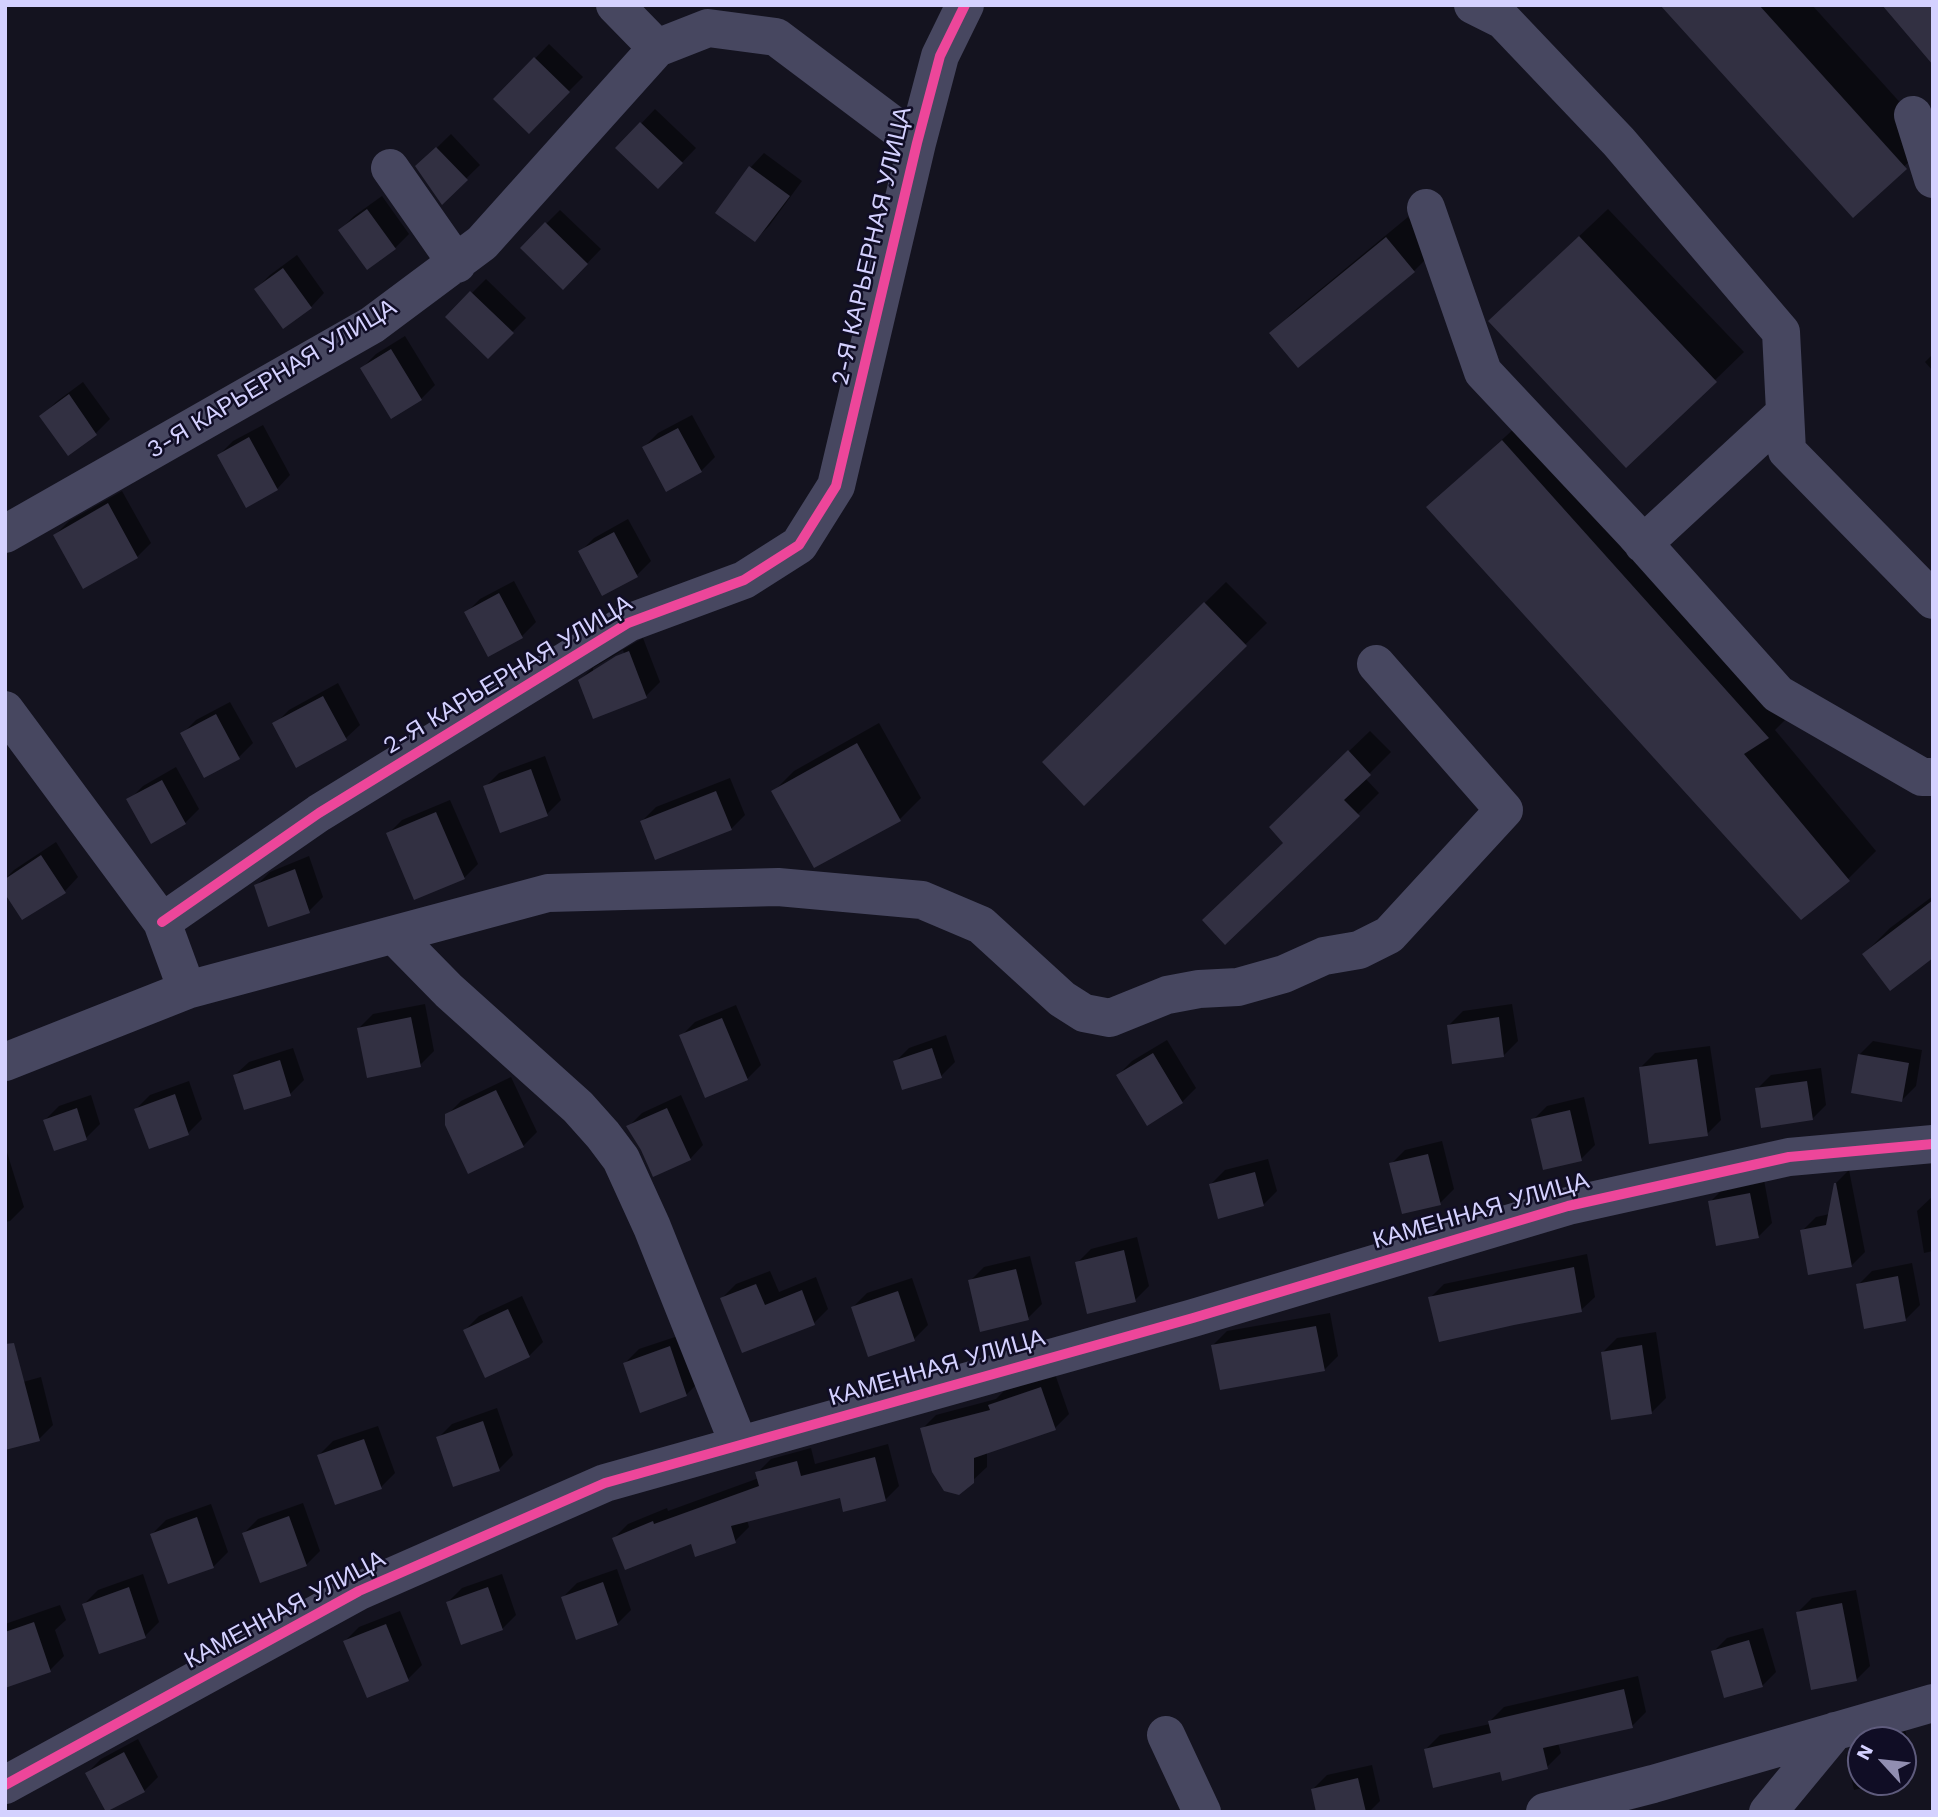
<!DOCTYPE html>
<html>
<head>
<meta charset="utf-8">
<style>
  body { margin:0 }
  #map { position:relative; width:1938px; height:1817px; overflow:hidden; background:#14131f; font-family:"Work Sans",sans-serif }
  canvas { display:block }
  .frame { position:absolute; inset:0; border:7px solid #d4d1ff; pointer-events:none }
  .north { position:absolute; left:1847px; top:1726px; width:70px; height:70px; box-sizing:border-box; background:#100d25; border:2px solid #5e5b7c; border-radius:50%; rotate:297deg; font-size:19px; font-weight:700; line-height:28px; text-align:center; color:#d4d1ff }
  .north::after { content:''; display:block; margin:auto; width:24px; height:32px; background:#918eb1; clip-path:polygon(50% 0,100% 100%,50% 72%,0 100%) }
</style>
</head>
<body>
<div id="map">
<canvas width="1938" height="1817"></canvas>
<div class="frame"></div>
<div class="north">N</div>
</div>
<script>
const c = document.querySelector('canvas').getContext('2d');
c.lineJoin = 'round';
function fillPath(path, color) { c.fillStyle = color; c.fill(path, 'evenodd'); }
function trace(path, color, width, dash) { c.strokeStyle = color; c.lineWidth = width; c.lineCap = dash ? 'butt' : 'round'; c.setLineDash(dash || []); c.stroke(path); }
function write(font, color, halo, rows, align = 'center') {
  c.font = font + ' "Work Sans",sans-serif'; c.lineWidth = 5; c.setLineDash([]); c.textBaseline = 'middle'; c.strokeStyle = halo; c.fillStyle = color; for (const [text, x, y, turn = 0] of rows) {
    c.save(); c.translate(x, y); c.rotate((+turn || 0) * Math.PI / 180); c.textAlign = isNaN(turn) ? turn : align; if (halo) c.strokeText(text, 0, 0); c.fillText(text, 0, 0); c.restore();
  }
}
fillPath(new Path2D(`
  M 1662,5 L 1812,5 L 1933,139 L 1853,215 Z
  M 549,44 L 583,77 L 529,131 L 496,99 Z
  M 655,109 L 696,148 L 672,173 L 618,148 Z
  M 451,134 L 480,165 L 442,202 L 418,166 Z
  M 764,153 L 802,181 L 769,226 L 755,240 L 717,212 L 751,167 Z
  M 382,196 L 409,234 L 395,248 L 340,230 L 354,216 Z
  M 1608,209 L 1744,352 L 1626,466 L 1519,293 Z
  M 560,210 L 601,249 L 577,274 L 522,248 Z
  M 1408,217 L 1435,250 L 1414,271 L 1272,333 L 1293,312 Z
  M 297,255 L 324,293 L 311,307 L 256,289 L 270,275 Z
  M 486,279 L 526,318 L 488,357 L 448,317 Z
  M 405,336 L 435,385 L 421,399 L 362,368 L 376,354 Z
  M 1933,354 L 1933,371 L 1925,362 Z
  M 83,382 L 110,419 L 96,433 L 69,453 L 42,416 L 56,402 Z
  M 1531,413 L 1796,709 L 1775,730 L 1876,851 L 1848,879 L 1429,507 Z
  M 692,415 L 715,457 L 701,471 L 644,447 L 658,433 Z
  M 263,425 L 290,475 L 277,489 L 219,455 L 233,441 Z
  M 122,491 L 151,543 L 137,557 L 55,535 L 69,521 Z
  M 628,519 L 651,561 L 637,575 L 580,552 L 594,538 Z
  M 514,581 L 536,622 L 522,636 L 489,655 L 466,613 L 480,599 Z
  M 1226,582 L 1267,623 L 1084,804 L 1044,762 Z
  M 643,638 L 660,682 L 646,696 L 580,680 L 594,666 ZM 623,650 L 624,653 L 593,672 L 593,668 Z
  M 338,683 L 360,725 L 346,738 L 275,724 L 289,710 Z
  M 230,702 L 253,743 L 239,757 L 182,734 L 196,720 Z
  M 879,723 L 921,798 L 900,819 L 773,792 L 794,771 Z
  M 1370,731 L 1391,752 L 1365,778 L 1379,793 L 1358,814 L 1285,842 L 1292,806 Z
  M 545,756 L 561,800 L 547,814 L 485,787 L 499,773 Z
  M 176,767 L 199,809 L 185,823 L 129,800 L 143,786 Z
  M 730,778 L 745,815 L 731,829 L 642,821 L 656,807 Z
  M 450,800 L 478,864 L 464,878 L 388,834 L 402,820 Z
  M 56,842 L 78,877 L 65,891 L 5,879 L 14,870 Z
  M 309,856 L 323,897 L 309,911 L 256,886 L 270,872 Z
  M 1933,896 L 1933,956 L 1864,954 L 1890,928 Z
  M 425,1004 L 434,1051 L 420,1065 L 359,1028 L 373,1014 Z
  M 1512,1004 L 1518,1041 L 1504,1055 L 1449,1025 L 1463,1011 Z
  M 736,1005 L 761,1065 L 747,1079 L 681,1036 L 695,1022 Z
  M 946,1035 L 955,1062 L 941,1076 L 895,1062 L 909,1048 Z
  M 1167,1040 L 1196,1088 L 1182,1102 L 1118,1075 L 1132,1061 Z
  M 1873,1041 L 1922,1050 L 1916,1086 L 1902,1100 L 1859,1055 Z
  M 1710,1046 L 1721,1120 L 1707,1134 L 1641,1067 L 1655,1053 Z
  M 293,1048 L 304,1080 L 290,1094 L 235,1075 L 249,1062 Z
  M 1821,1068 L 1826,1105 L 1812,1119 L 1757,1089 L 1771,1075 Z
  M 511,1077 L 537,1132 L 523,1146 L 447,1115 L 461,1101 Z
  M 189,1081 L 202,1119 L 188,1133 L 150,1147 L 136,1109 L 150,1095 Z
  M 91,1095 L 100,1124 L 86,1138 L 45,1120 L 59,1106 Z
  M 681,1095 L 703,1145 L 690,1159 L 642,1149 L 628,1127 L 642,1113 Z
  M 1584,1097 L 1595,1145 L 1581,1159 L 1533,1120 L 1547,1106 Z
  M 1442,1141 L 1454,1189 L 1440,1203 L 1391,1164 L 1405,1150 Z
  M 5,1146 L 24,1207 L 10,1221 L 5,1222 Z
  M 1268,1159 L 1277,1191 L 1263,1205 L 1211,1184 L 1225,1170 Z
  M 1849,1170 L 1865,1252 L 1851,1266 L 1802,1231 L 1816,1217 L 1830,1214 L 1835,1184 Z
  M 1764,1180 L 1772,1223 L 1758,1237 L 1710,1202 L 1724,1188 Z
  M 1933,1196 L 1933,1251 L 1924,1253 L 1917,1211 Z
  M 1137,1237 L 1149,1286 L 1135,1300 L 1077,1263 L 1091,1249 Z
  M 1587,1254 L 1595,1297 L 1581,1310 L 1430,1298 L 1444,1284 Z
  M 1030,1256 L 1042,1304 L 1028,1318 L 970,1281 L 984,1267 Z
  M 1912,1263 L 1920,1305 L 1906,1319 L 1858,1285 L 1872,1271 Z
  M 770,1271 L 779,1292 L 816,1277 L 828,1309 L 814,1323 L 743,1351 L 722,1298 L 736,1284 Z
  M 912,1278 L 928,1325 L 914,1339 L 853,1307 L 867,1293 Z
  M 522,1296 L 543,1342 L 529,1356 L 465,1330 L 479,1316 Z
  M 1330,1313 L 1338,1356 L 1324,1370 L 1213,1345 L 1227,1331 Z
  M 1656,1332 L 1666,1398 L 1652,1412 L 1603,1352 L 1617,1338 Z
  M 684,1334 L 700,1381 L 686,1395 L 625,1363 L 639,1349 Z
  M 1055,1374 L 1069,1414 L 1055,1428 L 987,1451 L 987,1467 L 972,1481 L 922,1429 L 936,1415 L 996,1399 L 1004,1391 Z
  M 41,1377 L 53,1425 L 39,1439 L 5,1387 Z
  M 497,1408 L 513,1455 L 499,1469 L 438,1438 L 452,1424 Z
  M 378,1426 L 395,1473 L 381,1487 L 319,1455 L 333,1441 Z
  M 888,1444 L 899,1486 L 885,1500 L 841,1495 L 747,1520 L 749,1527 L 735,1541 L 696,1555 L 692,1541 L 614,1538 L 628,1524 L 667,1508 L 668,1511 L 759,1478 L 757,1473 L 771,1459 L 811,1448 L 815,1464 Z
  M 303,1503 L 320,1551 L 306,1565 L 244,1533 L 258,1519 Z
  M 211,1504 L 228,1552 L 214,1566 L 169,1582 L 152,1534 L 166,1520 Z
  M 617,1569 L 631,1610 L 617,1624 L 563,1597 L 577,1583 Z
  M 143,1574 L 159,1622 L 145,1636 L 84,1604 L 98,1590 Z
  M 502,1574 L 516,1615 L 502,1629 L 448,1602 L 462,1588 Z
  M 1856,1590 L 1870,1666 L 1856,1680 L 1798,1612 L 1812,1598 Z
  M 60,1605 L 66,1620 L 55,1630 L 64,1656 L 50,1670 L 6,1686 L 5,1624 Z
  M 400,1611 L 422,1665 L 408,1679 L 345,1641 L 359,1627 Z
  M 1763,1628 L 1776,1672 L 1762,1686 L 1713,1652 L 1727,1638 Z
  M 1638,1676 L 1646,1712 L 1632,1726 L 1558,1743 L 1561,1753 L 1547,1767 L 1426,1749 L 1440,1735 L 1490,1724 L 1490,1721 L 1504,1707 Z
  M 1905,1729 L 1913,1765 L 1903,1775 L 1903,1740 L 1864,1740 Z
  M 138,1739 L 158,1777 L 144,1791 L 87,1773 L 101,1759 Z
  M 1861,1741 L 1861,1782 L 1887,1782 L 1854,1790 L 1846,1755 Z
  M 1372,1765 L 1380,1801 L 1369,1812 L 1318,1812 L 1313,1789 L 1327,1775 Z`), '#0007');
fillPath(new Path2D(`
  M 1660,5 L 1759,5 L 1907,169 L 1853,218 Z
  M 1882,5 L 1933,5 L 1933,65 Z
  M 534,57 L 570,92 L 529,134 L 493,99 Z
  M 640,122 L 683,163 L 658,189 L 615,148 Z
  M 436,147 L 468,180 L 442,205 L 415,166 Z
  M 749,166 L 790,196 L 755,242 L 715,213 Z
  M 367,209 L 396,249 L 367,270 L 338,230 Z
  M 545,222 L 588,264 L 563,290 L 520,248 Z
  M 1579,236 L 1717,382 L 1626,468 L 1488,321 Z
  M 1386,237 L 1415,272 L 1298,368 L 1269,333 Z
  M 283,268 L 312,308 L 283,329 L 254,289 Z
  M 470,291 L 514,333 L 488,359 L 445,317 Z
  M 391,349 L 422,400 L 391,419 L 360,368 Z
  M 69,394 L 97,435 L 68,456 L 39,416 Z
  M 678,428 L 702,472 L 666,492 L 642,447 Z
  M 249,437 L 278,490 L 246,508 L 217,455 Z
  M 1502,440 L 1769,738 L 1744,754 L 1850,881 L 1801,920 L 1426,507 Z
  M 108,503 L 138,558 L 83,589 L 53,535 Z
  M 614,532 L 638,577 L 602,596 L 578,551 Z
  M 499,593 L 523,638 L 488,657 L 464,612 Z
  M 1204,602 L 1247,646 L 1084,806 L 1042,762 Z
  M 629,651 L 647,698 L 593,719 L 578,680 L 616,656 Z
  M 323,696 L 347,740 L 296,768 L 272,723 Z
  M 216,714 L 240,759 L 204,778 L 180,733 Z
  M 857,743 L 901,821 L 814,868 L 771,791 Z
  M 1348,750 L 1371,775 L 1344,800 L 1360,816 L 1225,945 L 1202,920 L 1283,843 L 1269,827 Z
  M 531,769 L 548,816 L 500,833 L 483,786 Z
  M 162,780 L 186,824 L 151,844 L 126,799 Z
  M 716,791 L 732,830 L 655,860 L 640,821 Z
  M 436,812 L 465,879 L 414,900 L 386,833 Z
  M 41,855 L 66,893 L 22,920 L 5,894 L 5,879 Z
  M 295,869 L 310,913 L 268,927 L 254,885 Z
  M 1933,900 L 1933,958 L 1890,991 L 1862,954 Z
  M 411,1017 L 421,1067 L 367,1078 L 357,1028 Z
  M 1499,1017 L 1504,1057 L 1452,1064 L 1447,1025 Z
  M 722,1018 L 748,1080 L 705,1098 L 679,1035 Z
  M 932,1048 L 942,1078 L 902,1090 L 893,1061 Z
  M 1153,1053 L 1183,1103 L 1147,1126 L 1116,1075 Z
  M 1858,1054 L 1909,1063 L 1902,1102 L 1851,1093 Z
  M 1697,1059 L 1708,1136 L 1649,1144 L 1639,1067 Z
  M 280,1060 L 291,1096 L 244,1110 L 233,1075 Z
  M 1807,1081 L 1813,1120 L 1761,1128 L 1755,1088 Z
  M 496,1090 L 524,1147 L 468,1174 L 445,1125 L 445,1114 Z
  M 175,1094 L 189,1135 L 149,1149 L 134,1109 Z
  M 77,1108 L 87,1140 L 54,1151 L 43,1120 Z
  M 667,1108 L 691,1160 L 653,1177 L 641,1150 L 626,1126 Z
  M 1570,1110 L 1582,1161 L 1543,1170 L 1531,1119 Z
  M 1428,1154 L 1441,1205 L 1402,1214 L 1389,1163 Z
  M 1255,1172 L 1264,1206 L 1218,1219 L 1209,1184 Z
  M 1834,1183 L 1836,1183 L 1852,1267 L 1808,1275 L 1800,1230 L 1826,1225 Z
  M 1750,1193 L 1759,1238 L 1716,1246 L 1708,1201 Z
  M 1124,1250 L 1136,1302 L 1087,1314 L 1075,1262 Z
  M 1574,1267 L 1582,1312 L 1514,1325 L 1439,1342 L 1428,1297 Z
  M 1016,1269 L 1029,1320 L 980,1332 L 968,1280 Z
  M 1898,1276 L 1906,1321 L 1864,1329 L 1856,1284 Z
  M 756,1284 L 765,1305 L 802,1290 L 815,1325 L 742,1353 L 720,1298 Z
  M 898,1291 L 915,1341 L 868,1357 L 851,1307 Z
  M 508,1309 L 530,1357 L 485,1378 L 463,1330 Z
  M 1316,1326 L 1325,1371 L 1220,1390 L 1211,1345 Z
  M 14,1343 L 40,1441 L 5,1450 L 5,1344 Z
  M 1642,1345 L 1652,1414 L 1611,1420 L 1601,1352 Z
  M 670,1346 L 687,1396 L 640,1413 L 623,1363 Z
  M 1041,1387 L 1056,1430 L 974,1458 L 974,1483 L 959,1495 L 944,1491 L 932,1472 L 920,1428 L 990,1410 L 988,1405 Z
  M 483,1421 L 500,1471 L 453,1487 L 436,1437 Z
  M 364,1439 L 382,1489 L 335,1505 L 317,1455 Z
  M 875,1457 L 886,1501 L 843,1512 L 840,1498 L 731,1526 L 736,1543 L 695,1557 L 691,1544 L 625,1570 L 612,1538 L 653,1521 L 654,1524 L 759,1486 L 755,1472 L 797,1461 L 801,1476 Z
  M 289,1516 L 307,1566 L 260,1583 L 242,1533 Z
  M 197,1517 L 214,1568 L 168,1584 L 150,1534 Z
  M 603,1582 L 618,1625 L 576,1640 L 561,1597 Z
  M 129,1587 L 146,1638 L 99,1654 L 82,1604 Z
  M 488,1587 L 503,1630 L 461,1645 L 446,1602 Z
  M 1842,1603 L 1857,1681 L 1811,1690 L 1796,1612 Z
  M 34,1622 L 51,1672 L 5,1688 L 5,1632 Z
  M 386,1624 L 409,1681 L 367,1698 L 343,1641 Z
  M 1749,1640 L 1763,1687 L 1724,1698 L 1711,1651 Z
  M 1624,1689 L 1633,1728 L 1543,1748 L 1548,1769 L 1502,1781 L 1500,1772 L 1433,1788 L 1424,1749 L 1491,1733 L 1488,1721 Z
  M 124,1752 L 145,1792 L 106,1812 L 85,1773 Z
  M 1358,1778 L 1366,1812 L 1316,1812 L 1311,1789 Z`), '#323042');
trace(new Path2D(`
  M 615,5 L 657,48
  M 1473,5 L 1503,20 L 1619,142 L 1781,332 L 1787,451 L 1933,600
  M 1913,115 L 1933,179
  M 390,168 L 457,264
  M 1426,208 L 1483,372 L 1635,534 L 1778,694 L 1922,777 L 1933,777
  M 5,534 L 372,325 L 482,243 L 657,48 L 708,28 L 776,37 L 917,143
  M 1643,544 L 1785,413
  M 5,710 L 162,922 L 187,990
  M 162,922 L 319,813 L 628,623 L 744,580 L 799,545 L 836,486 L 917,143 L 940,56 L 965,5
  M 394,935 L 449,991 L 578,1107 L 603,1135 L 621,1159 L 652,1227 L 739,1445
  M 5,1062 L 187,990 L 548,893 L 778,887 L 922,900 L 981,925 L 1062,999 L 1084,1013 L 1110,1018 L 1167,995 L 1199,989 L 1238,987 L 1284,974 L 1324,956 L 1359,950 L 1389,935 L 1504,810 L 1376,664
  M 1166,1735 L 1202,1812
  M 5,1785 L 359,1591 L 605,1483 L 1193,1318 L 1568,1206 L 1789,1157 L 1933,1144
  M 1545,1812 L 1653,1784 L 1933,1703
  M 1768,1812 L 1835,1731`), '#474760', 38);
trace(new Path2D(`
  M 162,922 L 319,813 L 628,623 L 744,580 L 799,545 L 836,486 L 917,143 L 940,56 L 965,5
  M 5,1785 L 359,1591 L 605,1483 L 1193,1318 L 1568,1206 L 1789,1157 L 1933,1144`), '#ed469a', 10);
write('24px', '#d4d1ff', '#100d25', [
  ["2-Я КАРЬЕРНАЯ УЛИЦА",872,246,-77],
  ["3-Я КАРЬЕРНАЯ УЛИЦА",272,379,-31],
  ["2-Я КАРЬЕРНАЯ УЛИЦА",508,675,-31],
  ["КАМЕННАЯ УЛИЦА",1481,1211,-16],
  ["КАМЕННАЯ УЛИЦА",937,1368,-16],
  ["КАМЕННАЯ УЛИЦА",285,1610,-28]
]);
</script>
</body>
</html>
